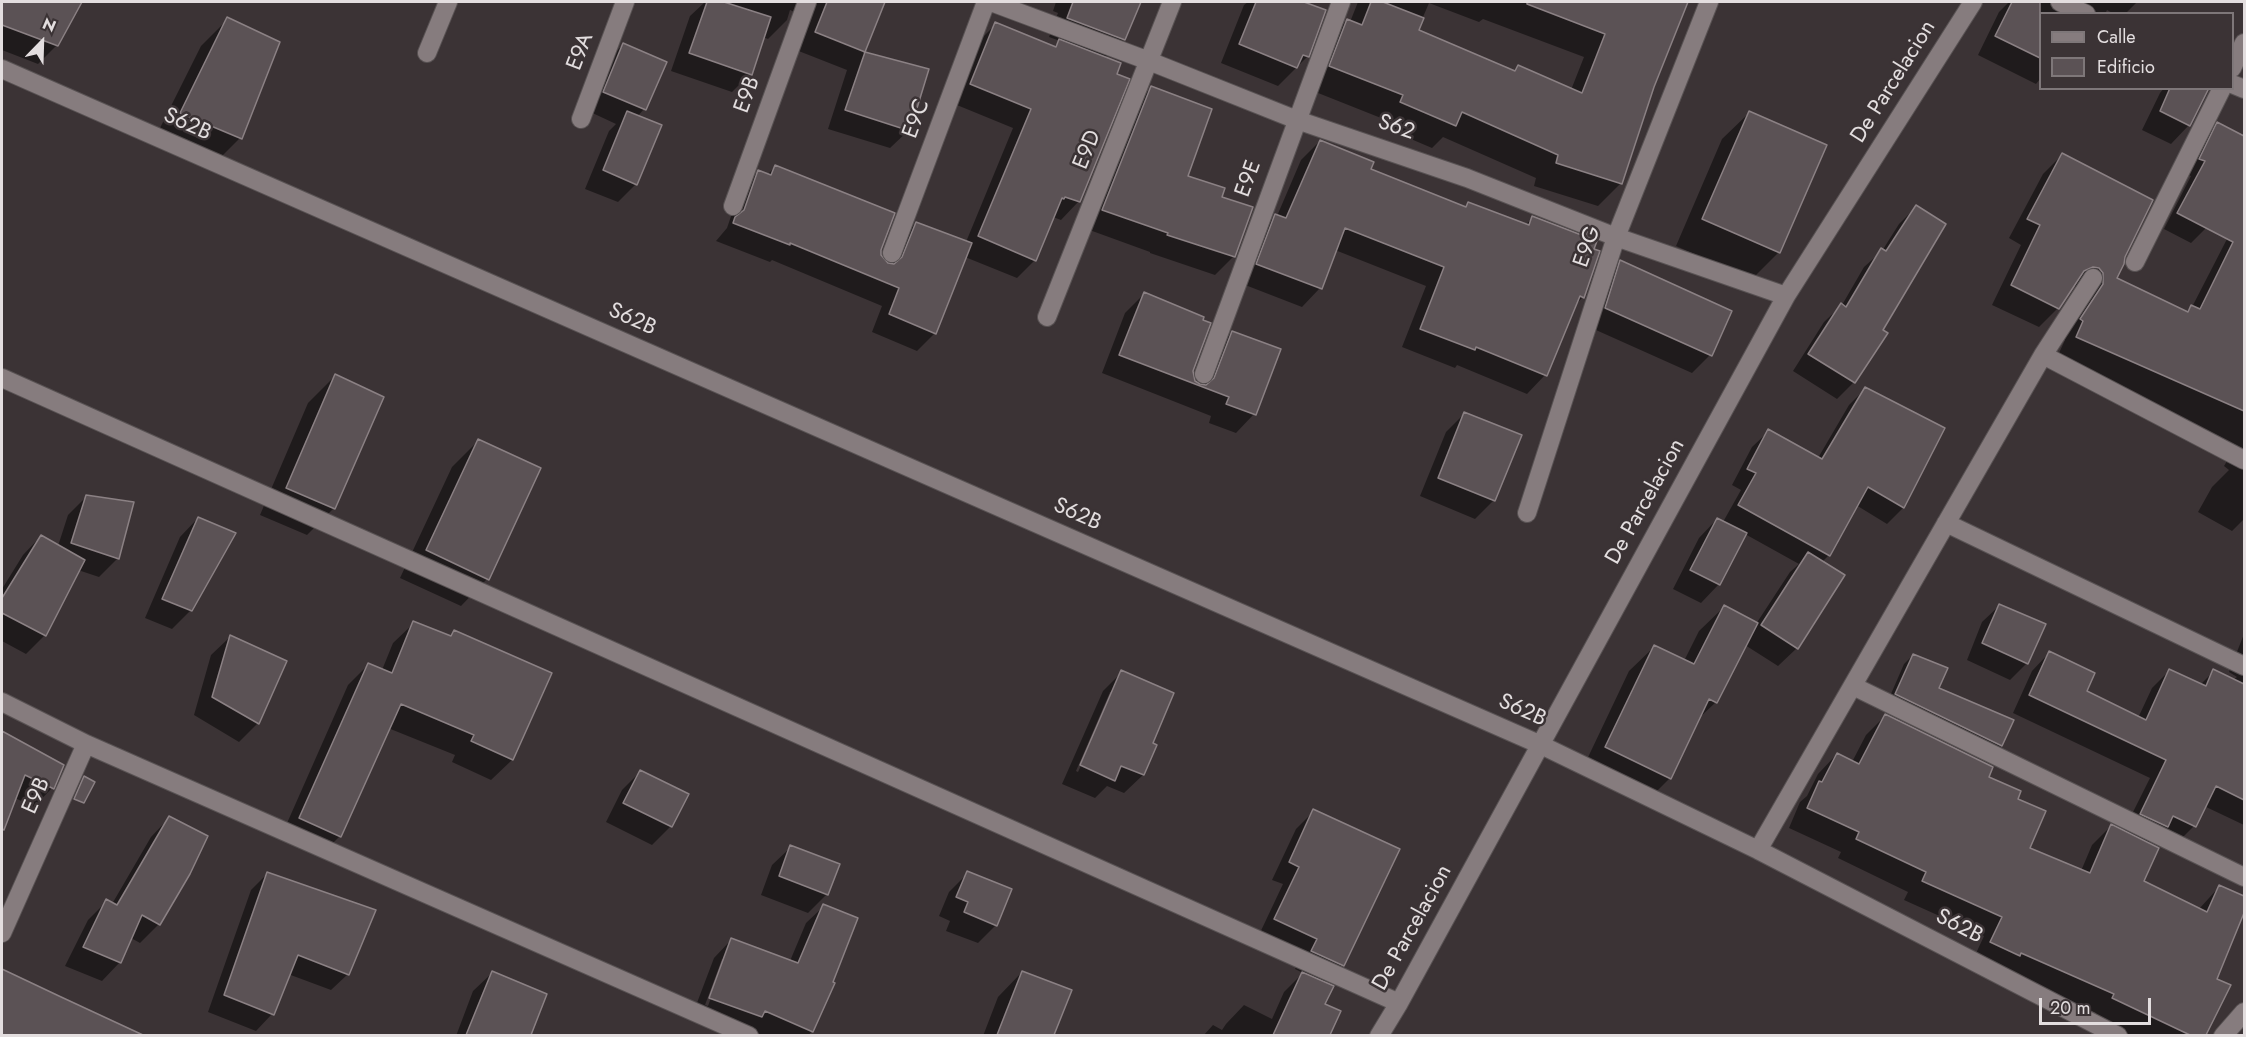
<!DOCTYPE html>
<html>
<head>
<meta charset="utf-8">
<style>
  body { margin:0 }
  #map { position:relative; width:2246px; height:1037px; overflow:hidden; background:#3b3335; font-family:Jost,sans-serif }
  canvas { display:block }
  .frame { position:absolute; inset:0; border:3px solid #e3dedf; pointer-events:none }
  .legend { position:absolute; left:2039px; top:12px; width:195px; height:78px; box-sizing:border-box; background:#3b3335; border:2px solid #7e7779; margin:0; padding:8px 10px; list-style:none; font-size:18px; color:#e3dedf }
  .legend li { display:flex; align-items:center; gap:12px; height:30px }
  .legend b { width:30px; border:2px solid #7e7779 }
  .north { position:absolute; left:12px; top:12px; width:60px; height:60px; -webkit-text-stroke:4px #3b3335; paint-order:stroke; rotate:23deg; font-size:16px; font-weight:700; line-height:24px; text-align:center; color:#e3dedf }
  .north::after { content:''; display:block; margin:auto; width:21px; height:27px; background:#e3dedf; clip-path:polygon(50% 0,100% 100%,50% 72%,0 100%) }
  .scale { position:absolute; left:2039px; top:998px; width:112px; height:27px; box-sizing:border-box; border:3px solid #e3dedf; border-top:0; padding-left:8px; font-size:18px; line-height:21px; white-space:nowrap; color:#e3dedf; -webkit-text-stroke:4px #3b3335; paint-order:stroke }
</style>
</head>
<body>
<div id="map">
<canvas width="2246" height="1037"></canvas>
<div class="frame"></div>
<ul class="legend">
<li><b style="height:8px;background:#867c7e"></b>Calle</li>
<li><b style="height:16px;background:#5b5255"></b>Edificio</li>
</ul>
<div class="north">N</div>
<div class="scale">20 m</div>
</div>
<script>
const c = document.querySelector('canvas').getContext('2d');
c.lineJoin = 'round';
function fillPath(path, color) { c.fillStyle = color; c.fill(path, 'evenodd'); }
function trace(path, color, width, dash) { c.strokeStyle = color; c.lineWidth = width; c.lineCap = dash ? 'butt' : 'round'; c.setLineDash(dash || []); c.stroke(path); }
function write(font, color, halo, rows, align = 'center') {
  c.font = font + ' Jost,sans-serif'; c.lineWidth = 5; c.setLineDash([]); c.textBaseline = 'middle'; c.strokeStyle = halo; c.fillStyle = color; for (const [text, x, y, turn = 0] of rows) {
    c.save(); c.translate(x, y); c.rotate((+turn || 0) * Math.PI / 180); c.textAlign = isNaN(turn) ? turn : align; if (halo) c.strokeText(text, 0, 0); c.fillText(text, 0, 0); c.restore();
  }
}
fillPath(new Path2D(`
  M 2,2 L 81,2 L 57,45 L 38,64 L 2,50 Z
  M 705,2 L 883,2 L 863,53 L 927,70 L 909,130 L 890,148 L 828,129 L 847,70 L 791,48 L 797,13 L 790,10 L 787,20 L 768,39 L 763,37 L 750,74 L 732,92 L 671,71 L 690,16 Z
  M 1056,2 L 1140,2 L 1124,39 L 1105,58 L 1079,201 L 1061,220 L 1053,217 L 1035,260 L 1017,278 L 965,257 L 935,333 L 917,351 L 872,332 L 882,306 L 772,260 L 770,262 L 716,241 L 727,228 L 740,190 L 758,172 L 767,175 L 775,167 L 880,249 L 882,261 L 889,266 L 898,241 L 916,223 L 966,242 L 1013,128 L 952,103 L 977,43 L 996,24 L 1053,48 L 1060,41 L 1049,37 L 1058,13 L 1053,11 Z
  M 1248,2 L 1300,2 L 1324,11 L 1307,57 L 1278,86 L 1221,63 L 1244,5 Z
  M 1358,2 L 1686,2 L 1653,86 L 1621,183 L 1598,206 L 1534,186 L 1536,178 L 1443,137 L 1432,148 L 1378,125 L 1381,118 L 1308,89 L 1324,43 L 1347,20 L 1350,22 ZM 1429,3 L 1479,22 L 1483,19 L 1584,57 L 1571,90 L 1518,66 L 1513,72 L 1417,31 Z
  M 2009,2 L 2137,2 L 2125,14 L 2114,14 L 2107,10 L 2105,14 L 2040,14 L 2040,79 L 2036,84 L 1978,55 L 1999,12 Z
  M 228,19 L 240,138 L 213,165 L 154,140 L 201,46 Z
  M 623,45 L 665,63 L 644,109 L 637,117 L 636,184 L 618,202 L 585,189 L 609,131 L 616,124 L 586,110 L 604,63 Z
  M 1151,88 L 1186,177 L 1220,198 L 1234,256 L 1215,275 L 1150,253 L 1150,252 L 1084,228 L 1132,107 Z
  M 2164,88 L 2207,88 L 2189,125 L 2171,144 L 2142,130 L 2160,93 Z
  M 1749,113 L 1779,252 L 1752,279 L 1676,246 L 1722,139 Z
  M 2218,124 L 2244,138 L 2244,151 L 2206,228 L 2191,243 L 2164,229 L 2191,176 L 2185,174 L 2203,139 Z
  M 1320,141 L 1369,170 L 1464,208 L 1469,203 L 1525,225 L 1533,218 L 1583,297 L 1574,306 L 1545,375 L 1527,394 L 1457,365 L 1455,368 L 1402,347 L 1426,286 L 1335,250 L 1320,288 L 1302,307 L 1240,283 L 1257,234 L 1275,216 L 1277,216 L 1301,160 Z
  M 2062,155 L 2123,257 L 2115,279 L 2186,312 L 2192,307 L 2227,239 L 2244,221 L 2244,302 L 2232,328 L 2244,334 L 2244,519 L 2232,531 L 2198,512 L 2212,487 L 2229,470 L 2224,466 L 2230,456 L 2054,364 L 2065,340 L 2062,339 L 2080,288 L 2073,286 L 2058,308 L 2039,327 L 1992,305 L 2021,245 L 2009,238 L 2043,174 Z
  M 1916,207 L 1881,331 L 1885,333 L 1854,382 L 1837,399 L 1793,371 L 1824,322 L 1842,305 L 1864,267 L 1882,251 L 1899,224 Z
  M 1621,262 L 1710,355 L 1692,373 L 1587,326 L 1602,281 Z
  M 1144,294 L 1201,321 L 1192,371 L 1194,382 L 1199,386 L 1201,386 L 1214,351 L 1232,332 L 1254,414 L 1236,433 L 1209,423 L 1211,416 L 1102,373 L 1125,313 Z
  M 335,376 L 334,508 L 307,535 L 260,515 L 308,403 Z
  M 1865,389 L 1943,429 L 1903,508 L 1887,524 L 1856,505 L 1829,555 L 1822,562 L 1797,648 L 1778,666 L 1745,645 L 1716,702 L 1697,720 L 1670,778 L 1645,803 L 1581,772 L 1629,671 L 1654,647 L 1684,661 L 1699,631 L 1724,607 L 1756,624 L 1790,572 L 1799,564 L 1745,534 L 1719,584 L 1701,603 L 1673,589 L 1699,538 L 1717,519 L 1723,522 L 1741,490 L 1732,485 L 1752,447 L 1769,431 L 1818,458 L 1849,405 Z
  M 1465,413 L 1494,500 L 1475,519 L 1420,496 L 1446,432 Z
  M 479,440 L 487,579 L 461,606 L 400,578 L 452,467 Z
  M 87,496 L 132,503 L 117,559 L 99,577 L 78,570 L 45,635 L 26,654 L 2,641 L 2,589 L 23,555 L 41,536 L 58,546 L 68,515 Z
  M 198,518 L 234,534 L 191,610 L 172,629 L 145,618 L 180,537 Z
  M 1999,606 L 2027,663 L 2010,680 L 1967,660 L 1982,622 Z
  M 414,623 L 449,637 L 454,632 L 550,674 L 512,760 L 491,780 L 452,762 L 455,755 L 388,728 L 340,836 L 320,856 L 280,839 L 348,685 L 369,664 L 382,670 L 393,643 Z
  M 2244,634 L 2244,825 L 2204,806 L 2194,826 L 2177,843 L 2158,834 L 2148,844 L 2142,882 L 2199,909 L 2219,887 L 2244,897 L 2244,909 L 2216,979 L 2229,986 L 2205,1036 L 2131,1036 L 2094,1017 L 2096,1013 L 2002,971 L 1972,962 L 1984,936 L 1904,900 L 1908,892 L 1838,858 L 1841,852 L 1789,828 L 1800,802 L 1807,796 L 1818,774 L 1837,754 L 1852,762 L 1866,735 L 1885,716 L 1987,778 L 2016,800 L 2028,848 L 2081,871 L 2092,845 L 2111,826 L 2123,832 L 2150,778 L 2013,713 L 2032,671 L 2049,653 L 2085,692 L 2138,718 L 2152,688 L 2169,671 L 2200,685 L 2214,671 L 2233,680 L 2237,677 L 2229,672 Z
  M 230,637 L 258,723 L 239,742 L 194,715 L 211,655 Z
  M 1913,655 L 1937,689 L 2012,721 L 2001,746 L 1992,755 L 1887,703 L 1904,664 Z
  M 1122,672 L 1151,744 L 1143,775 L 1124,793 L 1107,786 L 1095,798 L 1062,784 L 1103,691 ZM 1110,692 L 1114,692 L 1078,772 L 1076,771 Z
  M 2,732 L 62,766 L 52,788 L 34,807 L 15,798 L 2,832 Z
  M 640,772 L 687,795 L 671,826 L 652,845 L 606,822 L 622,790 Z
  M 1314,811 L 1342,965 L 1324,983 L 1323,1005 L 1339,1012 L 1328,1036 L 1203,1036 L 1213,1025 L 1222,1030 L 1226,1024 L 1244,1005 L 1272,1019 L 1284,992 L 1303,973 L 1295,969 L 1300,957 L 1258,937 L 1283,884 L 1272,880 L 1296,829 Z
  M 169,818 L 159,924 L 140,943 L 131,938 L 120,962 L 102,981 L 65,966 L 88,920 L 107,901 L 112,904 L 151,837 Z
  M 791,847 L 827,894 L 808,913 L 761,895 L 772,865 Z
  M 268,873 L 348,974 L 331,990 L 288,974 L 272,1014 L 256,1031 L 208,1012 L 251,890 Z
  M 968,873 L 996,925 L 978,943 L 946,931 L 950,921 L 939,916 L 949,892 Z
  M 824,906 L 812,1031 L 808,1036 L 764,1036 L 749,1029 L 692,1016 L 714,958 L 731,940 L 790,961 L 806,923 ZM 722,959 L 725,959 L 708,1006 L 705,1005 Z
  M 3,972 L 104,1019 L 97,1036 L 2,1036 L 2,973 Z
  M 1022,972 L 1070,990 L 1052,1036 L 983,1036 L 998,997 Z
  M 492,973 L 545,995 L 529,1036 L 456,1036 L 473,991 Z`), '#0007');
const building = new Path2D(`
  M 2,2 L 82,2 L 58,46 L 2,25 Z
  M 707,2 L 724,2 L 771,17 L 752,75 L 689,53 Z
  M 827,2 L 885,2 L 865,52 L 815,32 Z
  M 1073,2 L 1141,2 L 1125,40 L 1067,18 Z
  M 1256,2 L 1304,2 L 1326,10 L 1309,57 L 1303,55 L 1297,68 L 1239,44 Z
  M 1371,2 L 1383,2 L 1424,18 L 1419,30 L 1515,71 L 1518,65 L 1582,93 L 1605,34 L 1527,4 L 1527,2 L 1688,2 L 1654,87 L 1622,184 L 1556,163 L 1558,155 L 1462,112 L 1456,126 L 1400,102 L 1403,95 L 1329,66 L 1347,19 L 1362,25 Z
  M 2012,2 L 2040,2 L 2040,58 L 1995,36 Z
  M 227,17 L 280,42 L 242,139 L 180,113 Z
  M 995,22 L 1056,47 L 1059,39 L 1121,63 L 1117,74 L 1130,79 L 1080,202 L 1065,197 L 1064,199 L 1062,198 L 1036,261 L 978,236 L 1031,109 L 970,84 Z
  M 623,43 L 667,62 L 646,110 L 603,92 Z
  M 865,52 L 929,69 L 910,131 L 845,110 Z
  M 1151,86 L 1212,109 L 1188,176 L 1225,188 L 1222,197 L 1253,207 L 1235,257 L 1167,235 L 1168,233 L 1102,210 Z
  M 2170,88 L 2209,88 L 2190,126 L 2160,111 Z
  M 627,111 L 662,125 L 637,185 L 603,170 Z
  M 1749,111 L 1827,145 L 1780,253 L 1702,219 Z
  M 2217,122 L 2244,136 L 2244,411 L 2076,337 L 2083,321 L 2080,319 L 2103,284 L 2103,273 L 2099,268 L 2093,267 L 2084,271 L 2059,309 L 2011,285 L 2040,225 L 2027,219 L 2062,153 L 2153,200 L 2125,257 L 2124,264 L 2117,278 L 2188,312 L 2191,305 L 2200,309 L 2233,242 L 2177,213 L 2205,161 L 2199,159 Z
  M 1320,140 L 1374,162 L 1371,169 L 1466,207 L 1468,202 L 1529,225 L 1532,216 L 1597,241 L 1594,249 L 1600,251 L 1584,298 L 1580,296 L 1547,376 L 1476,347 L 1475,350 L 1420,329 L 1444,267 L 1345,228 L 1322,289 L 1256,264 L 1275,214 L 1286,218 Z
  M 775,165 L 895,213 L 881,250 L 881,255 L 888,263 L 894,264 L 902,257 L 916,222 L 972,243 L 936,334 L 889,314 L 899,288 L 790,243 L 790,245 L 733,223 L 735,217 L 744,210 L 758,170 L 771,175 Z
  M 1916,205 L 1946,224 L 1883,330 L 1888,333 L 1855,383 L 1808,354 L 1841,303 L 1846,307 L 1881,248 L 1886,251 Z
  M 1620,260 L 1732,311 L 1712,356 L 1605,308 Z
  M 1144,292 L 1204,317 L 1203,320 L 1211,323 L 1193,371 L 1195,381 L 1200,384 L 1206,385 L 1214,378 L 1232,331 L 1281,349 L 1256,415 L 1226,404 L 1229,397 L 1119,355 Z
  M 335,374 L 384,397 L 335,509 L 286,488 Z
  M 1865,387 L 1945,428 L 1904,508 L 1868,487 L 1830,556 L 1738,505 L 1756,473 L 1747,469 L 1768,429 L 1822,459 Z
  M 1464,412 L 1522,435 L 1495,501 L 1438,478 Z
  M 478,439 L 541,468 L 489,580 L 426,550 Z
  M 86,495 L 134,502 L 119,559 L 71,543 Z
  M 198,517 L 236,533 L 192,611 L 162,599 Z
  M 1717,518 L 1747,533 L 1720,585 L 1690,570 Z
  M 41,535 L 85,560 L 46,636 L 2,613 L 2,598 Z
  M 1808,552 L 1845,575 L 1798,649 L 1761,625 Z
  M 1999,604 L 2046,624 L 2028,664 L 1982,643 Z
  M 1724,605 L 1758,623 L 1717,703 L 1709,699 L 1671,779 L 1605,747 L 1654,645 L 1694,664 Z
  M 413,621 L 451,636 L 454,630 L 552,673 L 513,760 L 471,741 L 474,735 L 401,704 L 341,837 L 299,818 L 368,663 L 392,673 Z
  M 230,635 L 287,661 L 259,724 L 212,697 Z
  M 2049,651 L 2095,673 L 2087,691 L 2146,720 L 2169,669 L 2206,686 L 2213,669 L 2244,684 L 2244,800 L 2216,786 L 2196,827 L 2173,816 L 2168,827 L 2140,814 L 2166,760 L 2029,695 Z
  M 1913,654 L 1948,668 L 1939,688 L 2014,720 L 2002,746 L 1895,694 Z
  M 1121,670 L 1174,693 L 1153,743 L 1157,745 L 1144,775 L 1121,766 L 1115,781 L 1080,765 Z
  M 1885,714 L 1993,767 L 1989,777 L 2021,791 L 2018,799 L 2046,811 L 2030,848 L 2090,873 L 2111,824 L 2159,848 L 2144,881 L 2207,912 L 2219,885 L 2244,896 L 2244,913 L 2217,979 L 2231,985 L 2206,1035 L 2190,1035 L 2112,998 L 2114,994 L 2021,953 L 2020,956 L 1990,942 L 2002,917 L 1922,881 L 1926,872 L 1856,839 L 1859,832 L 1807,808 L 1819,781 L 1822,782 L 1837,753 L 1859,764 Z
  M 2,731 L 64,765 L 54,789 L 25,775 L 4,830 L 2,829 Z
  M 640,770 L 689,794 L 672,827 L 623,803 Z
  M 84,776 L 95,782 L 84,803 L 74,799 Z
  M 1313,809 L 1400,849 L 1344,966 L 1311,951 L 1317,939 L 1274,919 L 1299,867 L 1289,862 Z
  M 169,816 L 208,836 L 190,874 L 160,925 L 142,915 L 121,963 L 83,947 L 106,899 L 117,905 Z
  M 790,845 L 840,864 L 828,895 L 779,876 Z
  M 967,871 L 1012,889 L 997,926 L 964,912 L 968,902 L 956,897 Z
  M 267,872 L 376,910 L 349,975 L 298,955 L 274,1015 L 224,995 Z
  M 823,904 L 858,918 L 833,982 L 835,983 L 813,1032 L 765,1011 L 762,1017 L 709,998 L 731,938 L 798,963 Z
  M 2,969 L 59,996 L 143,1035 L 2,1035 Z
  M 492,971 L 547,994 L 531,1035 L 466,1035 Z
  M 1022,971 L 1072,990 L 1054,1035 L 997,1035 Z
  M 1302,972 L 1334,986 L 1325,1004 L 1341,1011 L 1330,1035 L 1273,1035 Z`);
fillPath(building, '#5b5255');
trace(building, '#8b8184', 1.5);
const minor = new Path2D(`
  M 991,2 L 1149,61 L 1297,120 L 1467,178 L 1616,237 L 1786,296
  M 2060,2 L 2086,14
  M 427,53 L 448,2
  M 2232,68 L 2244,43
  M 2,69 L 1541,745 L 1758,850 L 2118,1036
  M 2232,84 L 2244,89
  M 581,119 L 625,2
  M 733,206 L 807,2
  M 892,253 L 986,2
  M 2135,262 L 2222,88
  M 1047,317 L 1172,2
  M 2043,355 L 2244,460
  M 1204,374 L 1341,2
  M 2,378 L 1399,1003
  M 1527,513 L 1616,237 L 1709,2
  M 1946,523 L 2244,666
  M 1853,686 L 2244,877
  M 2,702 L 86,744 L 749,1036
  M 1758,850 L 2043,355 L 2093,278
  M 2,933 L 86,744
  M 1379,1036 L 1399,1003 L 1786,296 L 1973,2
  M 2223,1036 L 2244,1012`);
trace(minor, '#585253', 20);
trace(minor, '#867c7e', 18);
write('22px', '#e3dedf', '#3b3335', [
  ["E9A",581,52,-69],
  ["De Parcelacion",1894,82,-58],
  ["E9B",748,95,-70],
  ["E9C",917,119,-70],
  ["S62B",187,125,24],
  ["S62",1396,128,19],
  ["E9D",1088,150,-68],
  ["E9E",1249,179,-70],
  ["E9G",1588,247,-71],
  ["S62B",632,320,24],
  ["De Parcelacion",1646,502,-61],
  ["S62B",1077,515,24],
  ["S62B",1522,711,24],
  ["E9B",37,796,-66],
  ["S62B",1959,927,27],
  ["De Parcelacion",1413,928,-61]
]);
</script>
</body>
</html>
